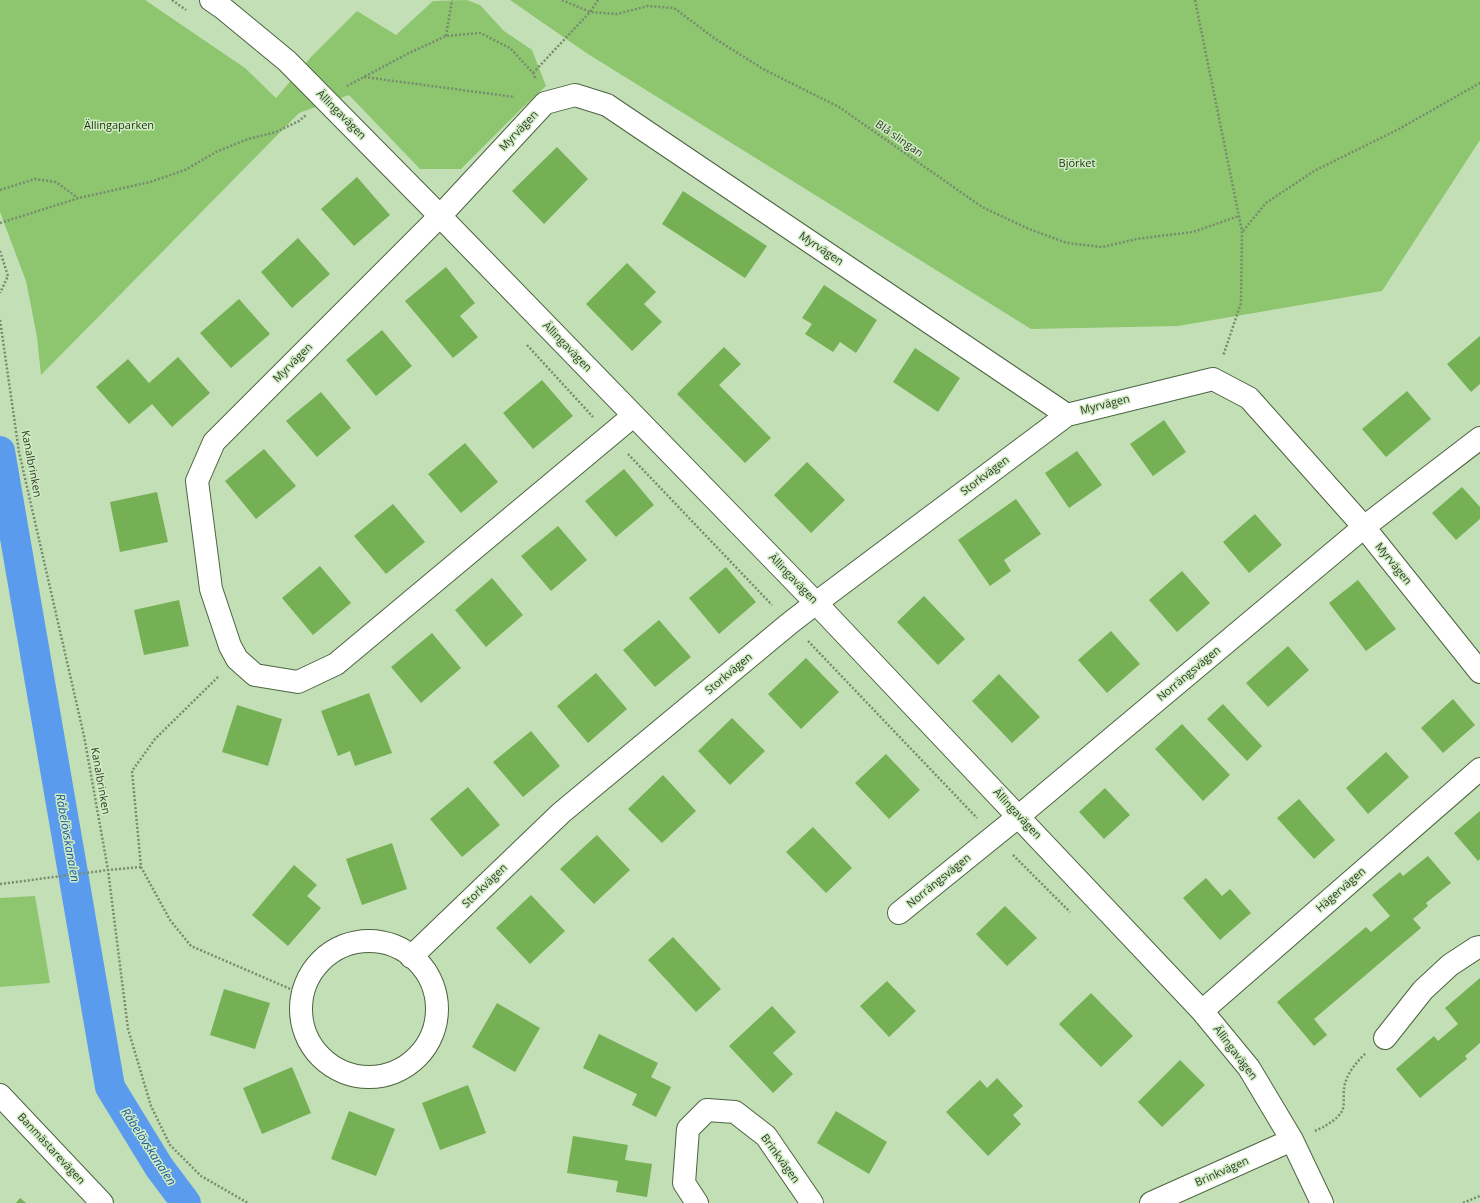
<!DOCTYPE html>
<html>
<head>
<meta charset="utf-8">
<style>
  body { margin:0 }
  canvas { display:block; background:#c3dfb6 }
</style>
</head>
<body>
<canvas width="1480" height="1203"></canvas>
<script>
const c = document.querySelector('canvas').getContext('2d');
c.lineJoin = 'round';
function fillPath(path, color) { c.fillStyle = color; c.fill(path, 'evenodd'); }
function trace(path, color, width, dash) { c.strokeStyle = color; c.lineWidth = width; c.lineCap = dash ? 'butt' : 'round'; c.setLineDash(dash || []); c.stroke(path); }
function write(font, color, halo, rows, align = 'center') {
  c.font = font + ' "Open Sans",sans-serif'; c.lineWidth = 3; c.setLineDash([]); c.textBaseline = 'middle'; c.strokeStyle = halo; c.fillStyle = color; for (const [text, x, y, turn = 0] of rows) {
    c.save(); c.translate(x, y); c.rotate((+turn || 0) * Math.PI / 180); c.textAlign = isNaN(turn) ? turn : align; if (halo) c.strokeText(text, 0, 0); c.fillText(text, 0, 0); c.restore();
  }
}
fillPath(new Path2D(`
  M 0,0 L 145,0 L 245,68 L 276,98 L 311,57 L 357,11 L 396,35 L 433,1 L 467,0 L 480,5 L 504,31 L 532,50 L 546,86 L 520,110 L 461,169 L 420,169 L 349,95 L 299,113 L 41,375 L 37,337 L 30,301 L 26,281 L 0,212 Z
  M 510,0 L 1480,0 L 1480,140 L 1382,291 L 1178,326 L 1031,329 L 588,54 Z
  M 35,896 L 50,983 L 0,987 L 0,898 Z`), '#8ec670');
trace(new Path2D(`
  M 0,451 L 110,1087 L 159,1167 L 186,1203`), '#5b9bed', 30);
fillPath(new Path2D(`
  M 557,147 L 588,179 L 544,224 L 512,191 Z
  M 357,177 L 390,215 L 354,246 L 321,209 Z
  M 683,191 L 767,246 L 745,278 L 662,224 Z
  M 298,238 L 330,274 L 292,308 L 261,272 Z
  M 627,263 L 656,292 L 644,304 L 662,322 L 632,351 L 586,304 Z
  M 446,267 L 475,303 L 460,316 L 478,337 L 453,358 L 405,301 Z
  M 824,285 L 877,320 L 856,353 L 840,342 L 833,352 L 805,334 L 812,324 L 802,318 Z
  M 239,299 L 270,334 L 231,368 L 200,333 Z
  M 382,330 L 412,366 L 376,396 L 346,360 Z
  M 1480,336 L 1480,384 L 1471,392 L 1447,364 Z
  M 724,347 L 741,364 L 719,385 L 771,438 L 745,463 L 677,394 Z
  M 915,348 L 960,378 L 938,412 L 893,382 Z
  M 178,357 L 210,393 L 172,427 L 152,404 L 129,424 L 96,387 L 128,359 L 149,383 Z
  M 542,380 L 573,416 L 533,449 L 503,413 Z
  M 1407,391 L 1431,419 L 1386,457 L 1362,429 Z
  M 321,392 L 351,428 L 317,457 L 286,421 Z
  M 1164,420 L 1186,452 L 1153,476 L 1130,444 Z
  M 465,443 L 498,482 L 461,513 L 428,474 Z
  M 264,449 L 296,486 L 256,519 L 225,481 Z
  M 1077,451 L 1102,485 L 1069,508 L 1045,473 Z
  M 807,462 L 845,500 L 811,533 L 774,495 Z
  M 624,469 L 654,505 L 616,537 L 585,501 Z
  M 1462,487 L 1480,507 L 1480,519 L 1456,540 L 1432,513 Z
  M 157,492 L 168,542 L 120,552 L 110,502 Z
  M 1016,499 L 1041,534 L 1004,560 L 1011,571 L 990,586 L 958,540 Z
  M 393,504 L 425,542 L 386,574 L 354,536 Z
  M 1255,514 L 1282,545 L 1249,573 L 1223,542 Z
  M 558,526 L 587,560 L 551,591 L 521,556 Z
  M 320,566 L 351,603 L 313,635 L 282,598 Z
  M 726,567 L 756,602 L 719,634 L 689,598 Z
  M 1182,571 L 1210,603 L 1177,632 L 1149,600 Z
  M 492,578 L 523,615 L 486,647 L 455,610 Z
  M 1358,580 L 1396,629 L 1366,651 L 1329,603 Z
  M 924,596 L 965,639 L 938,665 L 897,622 Z
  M 179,600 L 189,646 L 144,655 L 134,610 Z
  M 659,620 L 691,657 L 655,687 L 623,650 Z
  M 1111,631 L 1140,664 L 1107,693 L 1078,660 Z
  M 432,633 L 461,668 L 421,703 L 391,667 Z
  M 1288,646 L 1309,670 L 1268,707 L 1246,683 Z
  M 806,658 L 839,692 L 801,729 L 768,694 Z
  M 596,673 L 627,709 L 588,743 L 557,706 Z
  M 999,674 L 1040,717 L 1012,743 L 972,701 Z
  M 369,693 L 392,753 L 355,766 L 350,751 L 338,756 L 321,711 Z
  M 1453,699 L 1475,725 L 1443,753 L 1421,728 Z
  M 1223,704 L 1262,746 L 1247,761 L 1207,719 Z
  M 237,705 L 282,719 L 268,766 L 222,752 Z
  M 732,718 L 765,751 L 730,785 L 698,751 Z
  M 1182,724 L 1230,775 L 1203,801 L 1155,749 Z
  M 531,731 L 560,766 L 523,797 L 493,762 Z
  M 1386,752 L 1409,777 L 1368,814 L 1346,788 Z
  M 886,754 L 920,790 L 889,819 L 855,783 Z
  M 663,775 L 696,811 L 662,843 L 628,809 Z
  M 468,787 L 500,825 L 462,857 L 430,819 Z
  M 1105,788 L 1130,815 L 1104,839 L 1079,812 Z
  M 1299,799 L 1335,840 L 1314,859 L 1277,818 Z
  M 1480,811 L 1480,859 L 1478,861 L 1454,833 Z
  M 813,827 L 852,868 L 826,893 L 786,852 Z
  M 597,835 L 630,870 L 594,904 L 560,869 Z
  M 392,843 L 407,889 L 362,905 L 346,859 Z
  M 1428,856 L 1451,883 L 1426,903 L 1428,906 L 1413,919 L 1421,928 L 1314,1019 L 1327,1035 L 1314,1046 L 1277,1002 L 1366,927 L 1371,932 L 1390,916 L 1372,895 L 1400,872 L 1403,876 Z
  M 294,865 L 317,885 L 307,896 L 321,908 L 288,946 L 252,915 Z
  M 1206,878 L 1222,896 L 1230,889 L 1251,913 L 1220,940 L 1183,898 Z
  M 531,895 L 565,931 L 530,964 L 496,928 Z
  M 1005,906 L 1037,938 L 1007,966 L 976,934 Z
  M 673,937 L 721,989 L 696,1012 L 648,960 Z
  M 1480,978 L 1480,1043 L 1465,1056 L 1467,1059 L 1420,1098 L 1396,1069 L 1434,1036 L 1438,1041 L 1458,1024 L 1445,1008 Z
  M 887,981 L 916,1011 L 889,1037 L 860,1006 Z
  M 224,989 L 270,1003 L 255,1049 L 210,1035 Z
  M 1091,993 L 1133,1036 L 1101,1067 L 1059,1024 Z
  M 497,1003 L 540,1028 L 515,1072 L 472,1047 Z
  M 772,1006 L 796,1032 L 773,1053 L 793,1074 L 773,1093 L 729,1046 Z
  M 599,1034 L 658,1063 L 651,1077 L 671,1087 L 656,1117 L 632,1105 L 637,1094 L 583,1068 Z
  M 1180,1060 L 1205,1085 L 1162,1127 L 1138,1102 Z
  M 292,1067 L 311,1113 L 262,1134 L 243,1088 Z
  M 997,1078 L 1023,1106 L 1013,1115 L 1021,1124 L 988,1156 L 946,1112 L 980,1080 L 987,1088 Z
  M 468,1085 L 486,1133 L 440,1150 L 422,1103 Z
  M 349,1111 L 395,1129 L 376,1176 L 331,1159 Z
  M 836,1111 L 887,1142 L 869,1174 L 817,1143 Z
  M 573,1136 L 628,1145 L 625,1160 L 652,1164 L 647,1197 L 616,1192 L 618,1181 L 567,1173 Z
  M 20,1198 L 26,1203 L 16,1203 Z`), '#75b054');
const minor = new Path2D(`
  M 211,0 L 224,9 L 287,61 L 440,216 L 816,603 L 1202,1011 L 1249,1068 L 1292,1140 L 1322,1203
  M 633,416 L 336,664 L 298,682 L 255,675 L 237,659 L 230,646 L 211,589 L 197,481 L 214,442 L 440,216 L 545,103 L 575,95 L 607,105 L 1067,415 L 1213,379 L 1249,398 L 1364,527 L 1480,672
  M 899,913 L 1019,816 L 1364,527 L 1480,438
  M301 1009a68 68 0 1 1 136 0a68 68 0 1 1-136 0Z
  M 411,957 L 561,813 L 790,623 L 816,603 L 1067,415
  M 1202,1011 L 1480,769
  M 1385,1038 L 1423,990 L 1450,965 L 1476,948 L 1480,947
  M 0,1095 L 102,1203
  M 697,1203 L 684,1183 L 688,1129 L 707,1110 L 735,1112 L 766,1136 L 812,1203
  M 1151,1203 L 1292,1140`);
trace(minor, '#4c6440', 24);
trace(new Path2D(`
  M 172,0 L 186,10
  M 562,0 L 590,12 L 617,14 L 648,6 L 674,8 L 714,38 L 763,69 L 839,107 L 982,207 L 1029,229 L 1067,243 L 1102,247 L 1137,239 L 1193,232 L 1239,216
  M 1195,0 L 1242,231 L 1241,303 L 1223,356
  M 446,36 L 452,0
  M 533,73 L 590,12 L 598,0
  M 364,77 L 515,97
  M 347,86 L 409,53 L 446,36 L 480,33 L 510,48 L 533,73 L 536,80
  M 0,190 L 35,179 L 56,182 L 78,198
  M 0,223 L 79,198 L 150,182 L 185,170 L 216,152 L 248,139 L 276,132 L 299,121 L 306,115
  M 1243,231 L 1266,203 L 1314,171 L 1399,129 L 1480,83
  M 0,251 L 8,276 L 0,293
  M 0,320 L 19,452 L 84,736 L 108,870 L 128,1029 L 151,1106 L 170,1145 L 201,1176 L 248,1203
  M 527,345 L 593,417
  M 628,454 L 772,605
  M 808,641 L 977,818
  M 218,677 L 155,739 L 132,771 L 141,867 L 170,920 L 191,946 L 302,994
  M 1013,855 L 1070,912
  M 0,884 L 108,870 L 141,867
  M 1315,1131 C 1324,1127 1337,1120 1342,1111 C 1345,1105 1343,1096 1344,1089 C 1345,1076 1356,1062 1366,1053
  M 1463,1203 L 1480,1196`), '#778b6e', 2.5, [2, 2]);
trace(minor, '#fff', 22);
write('11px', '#303b2a', '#d0ecc3', [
  ["Ällingavägen",341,115,45],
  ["Myrvägen",519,131,-47],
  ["Blå slingan",899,139,35],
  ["Myrvägen",821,249,34],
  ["Ällingavägen",567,347,46],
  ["Myrvägen",293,363,-45],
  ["Myrvägen",1105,405,-14],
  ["Kanalbrinken",31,464,79],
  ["Storkvägen",985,476,-37],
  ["Myrvägen",1393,564,51],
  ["Ällingavägen",793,579,46],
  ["Storkvägen",729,674,-40],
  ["Norrängsvägen",1189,674,-40],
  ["Kanalbrinken",100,781,80],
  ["Ällingavägen",1017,814,47],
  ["Norrängsvägen",939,881,-39],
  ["Storkvägen",485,886,-44],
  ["Hägervägen",1341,890,-41],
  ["Ällingavägen",1235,1053,53],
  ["Banmästarevägen",51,1149,47],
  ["Brinkvägen",780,1159,54],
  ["Brinkvägen",1222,1172,-24]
]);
write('11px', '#1d340f', '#d0ecc3', [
  ["Ällingaparken",119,126],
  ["Björket",1077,164]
]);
write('italic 12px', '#1857a1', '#d0ecc3', [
  ["Råbelövskanalen",67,838,80],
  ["Råbelövskanalen",148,1147,57]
]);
</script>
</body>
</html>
